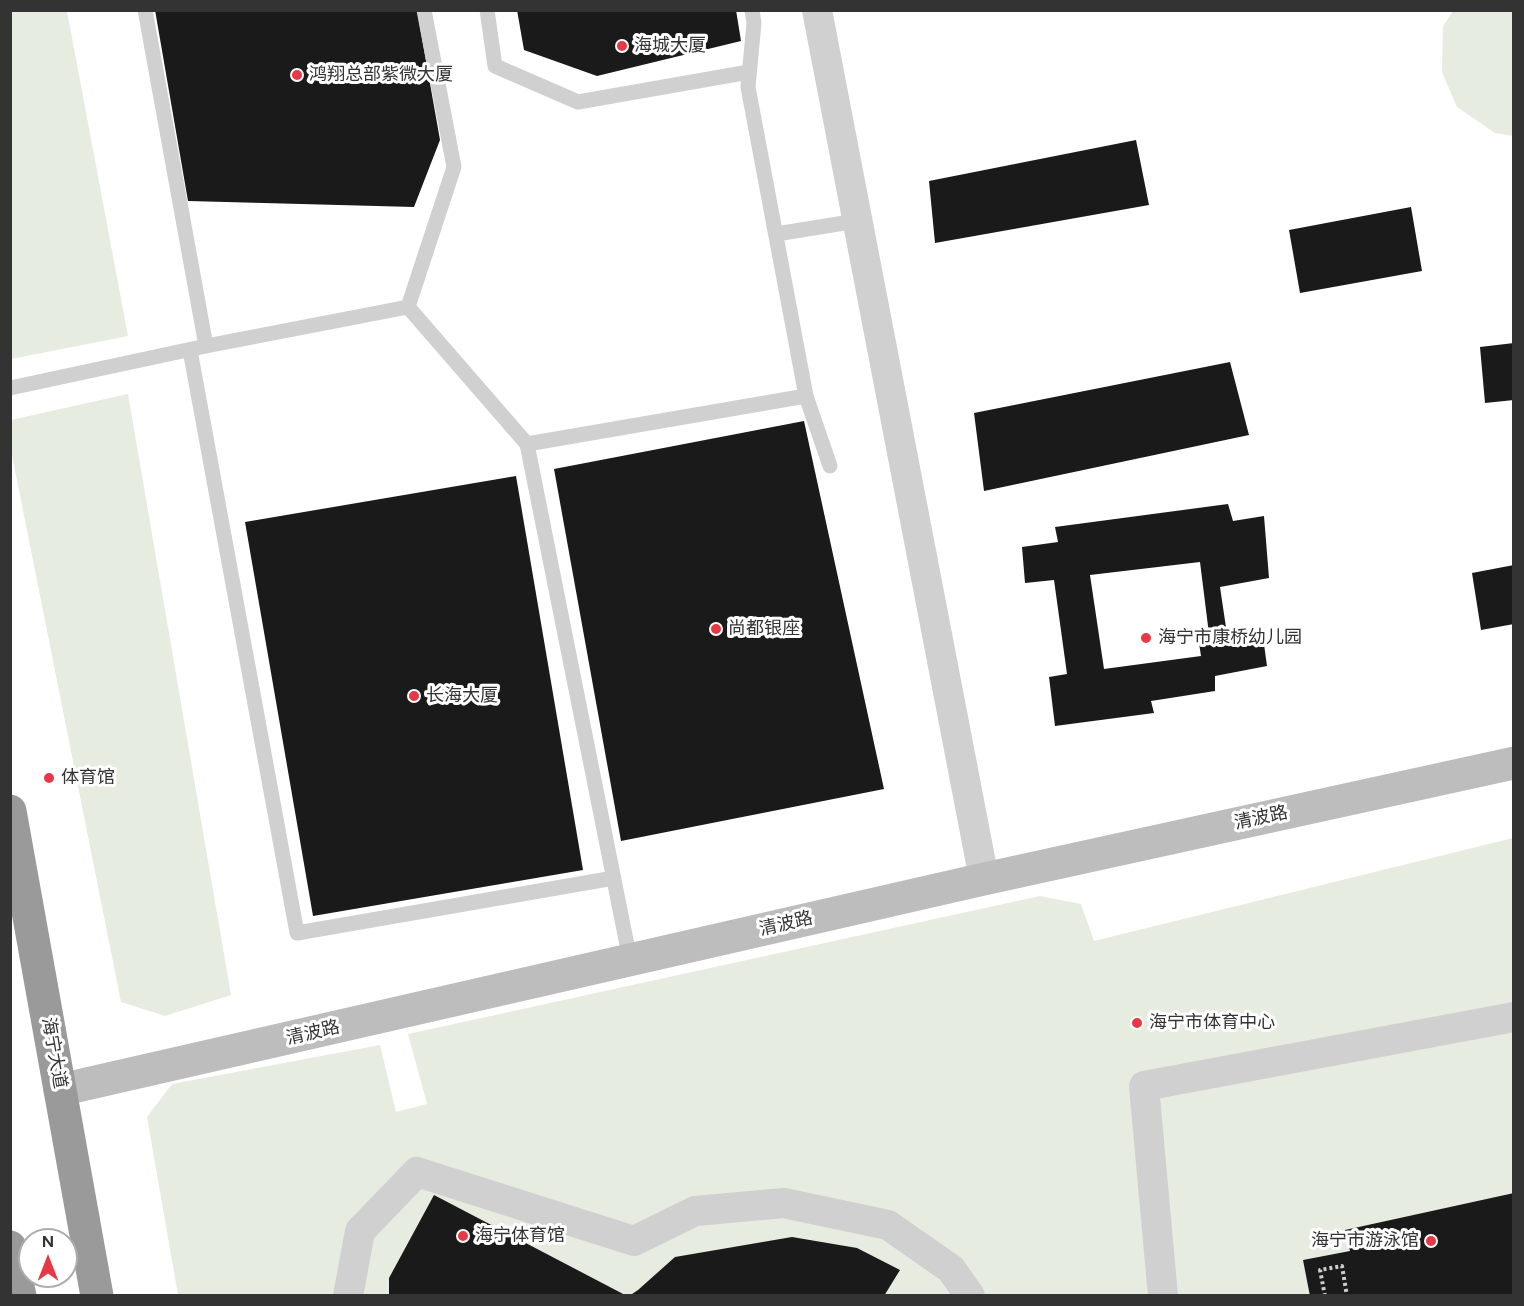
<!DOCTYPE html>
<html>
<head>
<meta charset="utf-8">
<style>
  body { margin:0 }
  #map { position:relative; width:1524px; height:1306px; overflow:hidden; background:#fff; font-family:Figtree,sans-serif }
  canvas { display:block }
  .frame { position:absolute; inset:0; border:12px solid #333; pointer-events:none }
  .north { position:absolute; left:18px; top:1228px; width:60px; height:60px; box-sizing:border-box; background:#fff; border:2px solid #adadad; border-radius:50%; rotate:0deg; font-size:16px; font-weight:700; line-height:24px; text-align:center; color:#333 }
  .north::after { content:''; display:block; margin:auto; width:21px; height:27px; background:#e63946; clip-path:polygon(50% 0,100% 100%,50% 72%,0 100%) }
</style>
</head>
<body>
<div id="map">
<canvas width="1524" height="1306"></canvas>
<div class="frame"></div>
<div class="north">N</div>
</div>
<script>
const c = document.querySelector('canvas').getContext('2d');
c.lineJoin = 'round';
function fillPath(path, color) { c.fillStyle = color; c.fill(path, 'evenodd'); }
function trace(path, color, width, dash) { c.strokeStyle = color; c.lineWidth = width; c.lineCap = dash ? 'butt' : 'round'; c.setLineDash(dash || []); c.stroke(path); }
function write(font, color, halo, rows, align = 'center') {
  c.font = font + ' Figtree,"Noto Sans SC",sans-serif'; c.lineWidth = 6; c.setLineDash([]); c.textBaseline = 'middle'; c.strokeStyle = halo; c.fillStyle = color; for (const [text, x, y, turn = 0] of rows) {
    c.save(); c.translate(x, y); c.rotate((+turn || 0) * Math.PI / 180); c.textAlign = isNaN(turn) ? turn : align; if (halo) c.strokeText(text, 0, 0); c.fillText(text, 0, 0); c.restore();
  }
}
fillPath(new Path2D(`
  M 11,10 L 67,11 L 128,336 L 11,359 Z
  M 1453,11 L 1513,11 L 1513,136 L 1495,133 L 1457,107 L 1442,72 L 1443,26 Z
  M 128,394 L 231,995 L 165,1016 L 121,1002 L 11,450 L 11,420 Z
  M 1513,838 L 1513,1295 L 178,1295 L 147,1117 L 172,1084 L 380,1045 L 396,1112 L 427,1104 L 408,1034 L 1040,896 L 1081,904 L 1094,941 Z`), '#e6ecdf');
fillPath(new Path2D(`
  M 155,10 L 417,10 L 440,140 L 414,207 L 188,201 Z
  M 517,10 L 736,10 L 741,41 L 597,76 L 524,50 Z
  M 1136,140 L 1149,205 L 935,243 L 929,181 Z
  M 1411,207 L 1422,271 L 1300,293 L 1289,230 Z
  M 1514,343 L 1514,400 L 1485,403 L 1480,347 Z
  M 1230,362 L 1249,435 L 984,491 L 974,413 Z
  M 804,421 L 884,789 L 621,841 L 554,469 Z
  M 516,476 L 583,870 L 313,916 L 245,522 Z
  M 1228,504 L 1233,521 L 1264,516 L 1269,578 L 1220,587 L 1228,641 L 1263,637 L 1267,666 L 1215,676 L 1215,691 L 1151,701 L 1154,713 L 1055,726 L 1049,677 L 1067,674 L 1054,580 L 1025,583 L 1022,547 L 1058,542 L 1055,527 ZM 1200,562 L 1210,642 L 1199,643 L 1201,656 L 1104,669 L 1090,575 Z
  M 1514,565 L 1514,624 L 1481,630 L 1472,573 Z
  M 1514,1193 L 1514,1296 L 1310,1296 L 1303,1260 L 1350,1251 L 1345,1230 Z
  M 434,1195 L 627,1296 L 389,1296 L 389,1278 Z
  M 792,1237 L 857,1248 L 900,1270 L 884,1296 L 629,1296 L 638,1290 L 675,1257 Z`), '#1a1a1a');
trace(new Path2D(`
  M 1325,1296 L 1320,1270 L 1342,1266 L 1347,1296`), '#cdcdcd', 4, [3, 3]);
trace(new Path2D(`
  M 145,10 L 206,346
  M 424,10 L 454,167 L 408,307 L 527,444 L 630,960
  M 487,10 L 495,66 L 578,102 L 749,72
  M 752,10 L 754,23 L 748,87 L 806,396 L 830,466
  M 776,234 L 857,221
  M 190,350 L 297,933 L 614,878
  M 10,388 L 206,346 L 408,307
  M 527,444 L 806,396`), '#d0d0d0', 15);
trace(new Path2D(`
  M 817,10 L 984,879
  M 348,1296 L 360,1231 L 417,1172 L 634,1241 L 695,1211 L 784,1203 L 888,1225 L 951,1269 L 970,1296
  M 1163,1296 L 1144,1086 L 1514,1017`), '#d0d0d0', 30);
trace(new Path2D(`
  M 60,1090 L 984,879 L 1514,763`), '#bdbdbd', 33);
trace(new Path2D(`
  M 10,811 L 97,1296
  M 10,1247 L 20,1296`), '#9a9a9a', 33);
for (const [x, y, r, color] of [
  [622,46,6,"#e63946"],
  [297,75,6,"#e63946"],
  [716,629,6,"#e63946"],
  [1146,638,6,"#e63946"],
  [414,696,6,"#e63946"],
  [49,778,6,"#e63946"],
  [1137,1023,6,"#e63946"],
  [463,1236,6,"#e63946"],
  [1431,1241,6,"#e63946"]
]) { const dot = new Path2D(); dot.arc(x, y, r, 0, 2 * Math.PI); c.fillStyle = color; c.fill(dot); trace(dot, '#fff', 2); }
write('18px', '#333', '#fff', [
  ["海城大厦",634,46],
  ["鸿翔总部紫微大厦",309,75],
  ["尚都银座",728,629],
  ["海宁市康桥幼儿园",1158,638],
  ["长海大厦",426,696],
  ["体育馆",61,778],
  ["海宁市体育中心",1149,1023],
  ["海宁体育馆",475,1236],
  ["海宁市游泳馆",1419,1241,"right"]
], 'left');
write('18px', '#333', '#fff', [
  ["清波路",1261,818,-12],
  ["清波路",786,924,-13],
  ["清波路",313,1033,-13],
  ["海宁大道",54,1053,80]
]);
</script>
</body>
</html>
